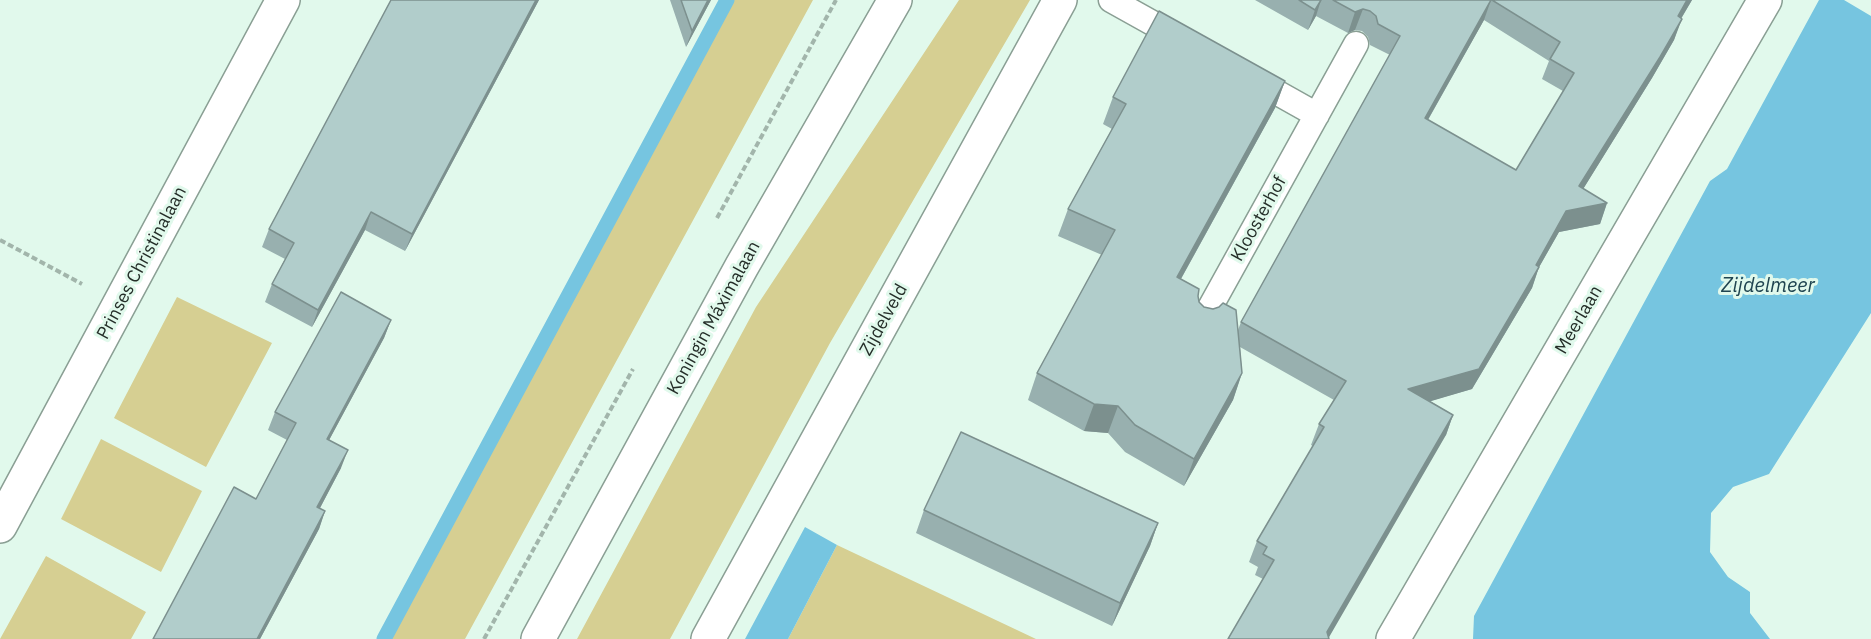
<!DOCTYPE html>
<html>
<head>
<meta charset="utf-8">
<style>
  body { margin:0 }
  canvas { display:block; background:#e1f9ec }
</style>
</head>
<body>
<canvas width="1871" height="639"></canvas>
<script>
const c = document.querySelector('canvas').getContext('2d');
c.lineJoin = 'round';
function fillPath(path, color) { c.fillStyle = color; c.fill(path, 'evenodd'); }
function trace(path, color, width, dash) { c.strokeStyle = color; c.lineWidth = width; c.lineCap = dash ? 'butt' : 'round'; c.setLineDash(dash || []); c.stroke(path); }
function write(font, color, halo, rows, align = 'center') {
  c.font = font + ' "IBM Plex Sans",sans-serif'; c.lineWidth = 6; c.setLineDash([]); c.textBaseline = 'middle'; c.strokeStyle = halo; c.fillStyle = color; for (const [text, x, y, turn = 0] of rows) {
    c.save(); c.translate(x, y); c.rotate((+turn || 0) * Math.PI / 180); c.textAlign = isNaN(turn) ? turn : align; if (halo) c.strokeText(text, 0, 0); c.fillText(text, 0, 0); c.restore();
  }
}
fillPath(new Path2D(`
  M 727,0 L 813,0 L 465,639 L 384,639 Z
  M 959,0 L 1030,0 L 830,343 L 670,639 L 577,639 L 756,307 Z
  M 177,297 L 272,343 L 206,467 L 114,418 Z
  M 101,439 L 202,491 L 161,572 L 61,519 Z
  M 837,545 L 1036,639 L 788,639 Z
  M 46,556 L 146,612 L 131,639 L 0,639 Z`), '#d6cf92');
fillPath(new Path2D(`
  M 1819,0 L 1844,0 L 1871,16 L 1871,313 L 1769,474 L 1733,487 L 1711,513 L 1710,552 L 1728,577 L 1750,592 L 1750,613 L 1770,639 L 1473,639 L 1474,616 L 1710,181 L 1727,169 Z
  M 805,527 L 837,545 L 788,639 L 745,639 Z`), '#76c5e0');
trace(new Path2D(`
  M 384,639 L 727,0`), '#76c5e0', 15);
const lane = new Path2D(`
  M 1111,0 L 1181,39
  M 1251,78 L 1317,115
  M 1202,322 L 1356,44`);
const street = new Path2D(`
  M 0,526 L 283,0
  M 708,639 L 1060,0
  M 1393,639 L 1765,0`);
const secondary = new Path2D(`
  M 538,639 L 742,266 L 895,0`);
trace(lane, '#8a9f94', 27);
trace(street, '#8a9f94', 36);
trace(secondary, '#8a9f94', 36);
trace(new Path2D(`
  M 717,218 L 836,0
  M 0,240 L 82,284
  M 484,639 L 633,369`), '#a2b5ab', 4, [6, 3]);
trace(lane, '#fff', 24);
trace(street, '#fff', 33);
trace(secondary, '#fff', 33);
fillPath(new Path2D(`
  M 391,0 L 539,0 L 405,251 L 365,230 L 312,327 L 265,302 L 272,284 L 285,259 L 262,247 L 269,229 Z
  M 670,0 L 711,0 L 686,47 Z
  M 1255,0 L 1692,0 L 1681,19 L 1674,40 L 1652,78 L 1583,189 L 1607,203 L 1600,224 L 1559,232 L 1539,267 L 1532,288 L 1472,389 L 1430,401 L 1453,415 L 1446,435 L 1263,579 L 1255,575 L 1258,567 L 1249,562 L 1257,541 L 1313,446 L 1311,445 L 1319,424 L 1334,400 L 1240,347 L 1242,373 L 1233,400 L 1184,486 L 1125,452 L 1108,433 L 1084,431 L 1028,400 L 1037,373 L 1102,255 L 1058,236 L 1068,209 L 1112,129 L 1103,124 L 1113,97 L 1285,81 L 1275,108 L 1181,279 L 1198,296 L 1199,302 L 1204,307 L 1238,330 L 1241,322 L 1390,55 L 1370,45 L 1368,37 L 1362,31 L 1355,30 L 1348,33 L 1316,16 L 1308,30 ZM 1484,20 L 1549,61 L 1542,79 L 1563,91 L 1516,170 L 1428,120 Z
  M 391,320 L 384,338 L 329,440 L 341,468 L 320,508 L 325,511 L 319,529 L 260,639 L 153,639 L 256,499 L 287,440 L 268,430 L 275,412 Z
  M 924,510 L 1158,523 L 1150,546 L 1112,626 L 916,533 Z`), '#98b0af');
fillPath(new Path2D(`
  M 536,0 L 539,0 L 405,251 L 412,234 Z
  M 708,0 L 711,0 L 686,47 L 692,31 Z
  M 1321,0 L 1316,16 L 1308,30 L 1315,10 Z
  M 1491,0 L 1484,20 L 1417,139 L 1425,118 Z
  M 1687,0 L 1692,0 L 1670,37 L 1678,16 Z
  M 1363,9 L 1355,30 L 1348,33 L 1355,12 Z
  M 1682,19 L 1674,40 L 1652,78 L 1572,207 L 1579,186 Z
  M 1285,81 L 1275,108 L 1167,304 L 1177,277 Z
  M 1607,203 L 1600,224 L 1559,232 L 1529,285 L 1539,267 L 1532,288 L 1472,389 L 1401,410 L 1408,389 L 1536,265 L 1566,211 Z
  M 371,212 L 365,230 L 312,327 L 318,310 Z
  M 391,320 L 384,338 L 320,457 L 327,439 Z
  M 1242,373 L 1233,400 L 1184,486 L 1194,459 Z
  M 1094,404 L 1118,406 L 1108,433 L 1084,431 Z
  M 1453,415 L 1446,435 L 1328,639 L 1327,632 Z
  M 348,450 L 341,468 L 311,525 L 317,507 Z
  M 325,511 L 319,529 L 260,639 L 257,639 Z
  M 1158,523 L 1150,546 L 1112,626 L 1120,603 Z`), '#7c908e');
const building = new Path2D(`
  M 391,0 L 536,0 L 412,234 L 371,212 L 318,310 L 272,284 L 294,243 L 269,229 Z
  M 681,0 L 708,0 L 692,31 Z
  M 1299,0 L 1321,0 L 1315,10 Z
  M 1333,0 L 1491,0 L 1425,118 L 1516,170 L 1574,73 L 1550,59 L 1560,42 L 1492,0 L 1687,0 L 1678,16 L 1682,19 L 1660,57 L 1579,186 L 1607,203 L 1566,211 L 1536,265 L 1539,267 L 1479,369 L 1408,389 L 1453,415 L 1327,632 L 1329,639 L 1228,639 L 1274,560 L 1263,554 L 1267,547 L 1257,541 L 1324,427 L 1319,424 L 1346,381 L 1241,322 L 1400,36 L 1378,24 L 1376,16 L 1370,11 L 1363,9 L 1355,12 Z
  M 1159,11 L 1285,81 L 1177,277 L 1199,289 L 1198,296 L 1199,302 L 1204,307 L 1213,309 L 1219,307 L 1223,303 L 1236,310 L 1242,373 L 1194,459 L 1135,425 L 1118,406 L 1094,404 L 1037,373 L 1115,230 L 1068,209 L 1126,104 L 1113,97 Z
  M 341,292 L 391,320 L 327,439 L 348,450 L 317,507 L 325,511 L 257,639 L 153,639 L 234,487 L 256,499 L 296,423 L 275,412 Z
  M 961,432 L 1158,523 L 1120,603 L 924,510 Z`);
fillPath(building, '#b1cdcb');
trace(building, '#7c908e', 1.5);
write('18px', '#252e29', '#e1f9ec', [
  ["Kloosterhof",1259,219,-61],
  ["Prinses Christinalaan",142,263,-62],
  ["Koningin Máximalaan",714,318,-61],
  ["Zijdelveld",884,320,-61],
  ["Meerlaan",1579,320,-60]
]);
write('italic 20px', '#204551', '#e1f9ec', [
  ["Zijdelmeer",1768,286]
]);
</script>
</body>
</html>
